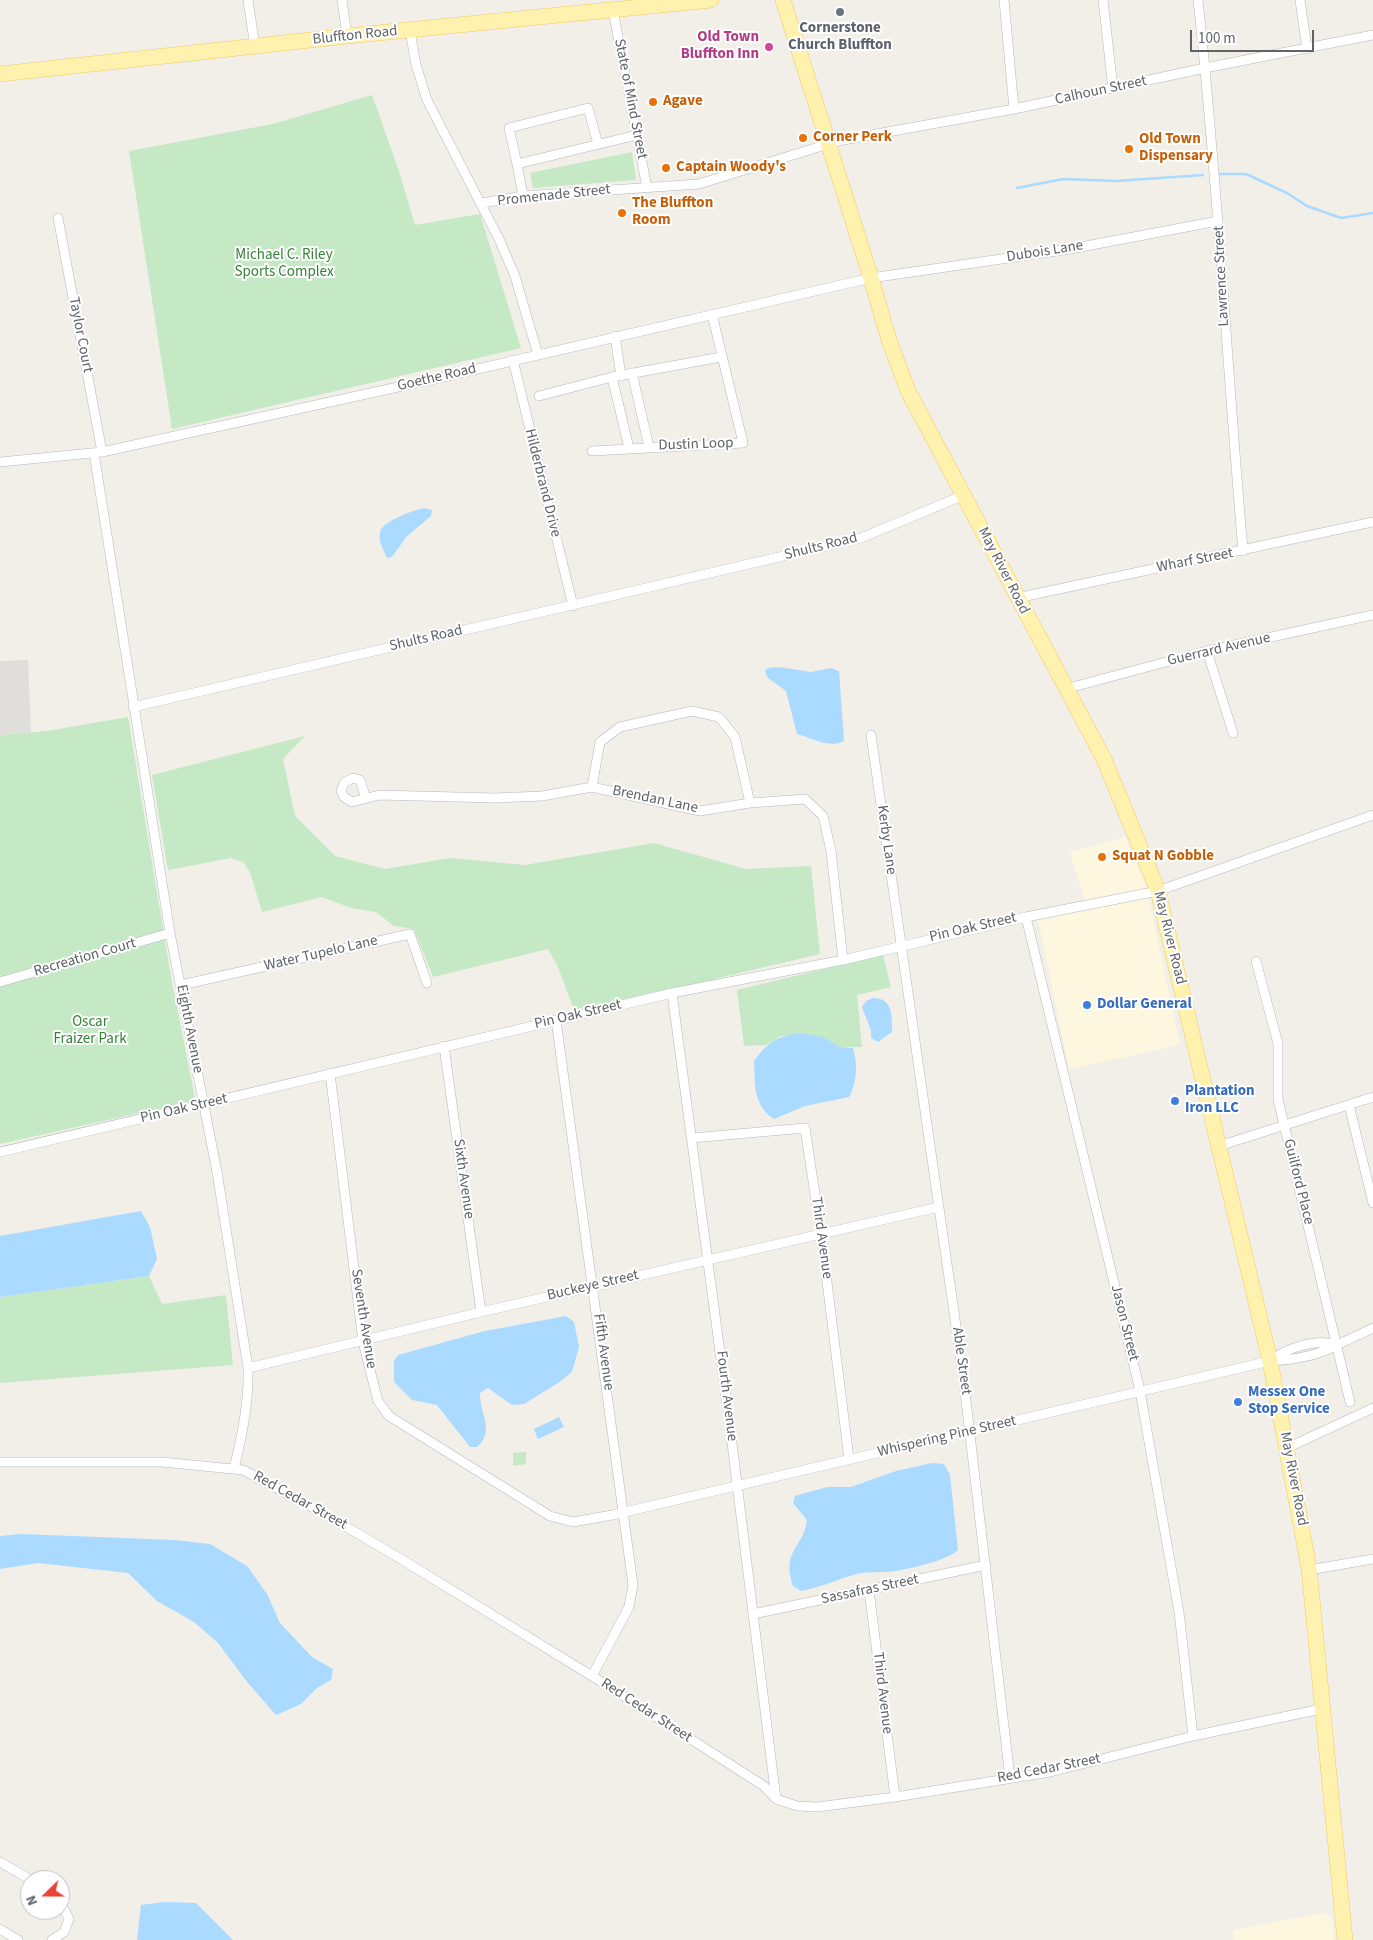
<!DOCTYPE html>
<html>
<head>
<meta charset="utf-8">
<style>
  body { margin:0 }
  #map { position:relative; width:1373px; height:1940px; overflow:hidden; background:#f1efe8; font-family:"Source Sans 3",sans-serif }
  canvas { display:block }
  .north { position:absolute; left:20px; top:1870px; width:50px; height:50px; box-sizing:border-box; background:#fff; border:1px solid #bfc1c3; border-radius:50%; rotate:248deg; font-size:14px; font-weight:700; line-height:20px; text-align:center; color:#5f6368 }
  .north::after { content:''; display:block; margin:auto; width:18px; height:22px; background:#ea4335; clip-path:polygon(50% 0,100% 100%,50% 72%,0 100%) }
  .scale { position:absolute; left:1190px; top:30px; width:124px; height:22px; box-sizing:border-box; border:2px solid #5f6368; border-top:0; padding-left:6px; font-size:15px; line-height:18px; white-space:nowrap; color:#5f6368; -webkit-text-stroke:4px #fff; paint-order:stroke }
</style>
</head>
<body>
<div id="map">
<canvas width="1373" height="1940"></canvas>
<div class="north">N</div>
<div class="scale">100 m</div>
</div>
<script>
const c = document.querySelector('canvas').getContext('2d');
c.lineJoin = 'round';
function fillPath(path, color) { c.fillStyle = color; c.fill(path, 'evenodd'); }
function trace(path, color, width, dash) { c.strokeStyle = color; c.lineWidth = width; c.lineCap = dash ? 'butt' : 'round'; c.setLineDash(dash || []); c.stroke(path); }
function write(font, color, halo, rows, align = 'center') {
  c.font = font + ' "Source Sans 3",sans-serif'; c.lineWidth = 4; c.setLineDash([]); c.textBaseline = 'middle'; c.strokeStyle = halo; c.fillStyle = color; for (const [text, x, y, turn = 0] of rows) {
    c.save(); c.translate(x, y); c.rotate((+turn || 0) * Math.PI / 180); c.textAlign = isNaN(turn) ? turn : align; if (halo) c.strokeText(text, 0, 0); c.fillText(text, 0, 0); c.restore();
  }
}
fillPath(new Path2D(`
  M 1125,837 L 1146,886 L 1180,1045 L 1069,1069 L 1038,919 L 1087,908 L 1070,852 Z
  M 1323,1913 L 1327,1914 L 1333,1920 L 1334,1940 L 1234,1940 L 1233,1930 Z`), '#fef7e0');
fillPath(new Path2D(`
  M 28,660 L 31,732 L 0,735 L 0,661 Z`), '#e0deda');
fillPath(new Path2D(`
  M 372,95 L 399,171 L 415,225 L 480,214 L 521,348 L 172,429 L 129,151 L 273,124 Z
  M 632,152 L 636,180 L 533,188 L 530,173 Z
  M 128,717 L 171,977 L 195,1098 L 193,1101 L 0,1144 L 0,735 L 47,731 Z
  M 305,736 L 283,759 L 295,816 L 335,856 L 385,869 L 450,858 L 525,865 L 654,843 L 746,869 L 811,866 L 820,954 L 575,1012 L 557,965 L 548,949 L 433,977 L 414,929 L 394,926 L 376,912 L 351,908 L 322,897 L 262,912 L 250,872 L 243,862 L 231,858 L 168,870 L 152,775 Z
  M 883,955 L 891,987 L 857,995 L 862,1047 L 840,1047 L 823,1037 L 781,1036 L 766,1045 L 744,1046 L 737,990 Z
  M 149,1276 L 162,1304 L 226,1295 L 233,1365 L 0,1383 L 0,1297 Z
  M 526,1452 L 526,1464 L 513,1466 L 513,1453 Z`), '#c5e8c5');
fillPath(new Path2D(`
  M 424,508 L 432,510 L 431,516 L 407,536 L 392,557 L 387,558 C 384,551 378,541 380,532 C 382,521 415,510 424,508 Z
  M 779,667 L 811,672 L 831,668 L 839,671 L 844,741 C 829,749 813,738 797,734 L 786,691 L 768,678 L 765,671 L 768,668 Z
  M 873,998 C 893,998 892,1016 892,1032 L 878,1042 L 871,1038 L 871,1031 L 862,1007 L 866,1001 Z
  M 801,1033 L 823,1037 L 840,1047 L 853,1048 C 858,1064 857,1082 849,1097 L 805,1106 L 774,1119 C 753,1105 755,1085 754,1061 C 769,1041 776,1037 801,1033 Z
  M 141,1211 L 150,1227 L 157,1259 L 149,1276 L 0,1297 L 0,1236 Z
  M 566,1316 L 574,1322 L 579,1347 L 572,1372 L 558,1383 L 524,1404 L 512,1405 L 488,1388 L 480,1393 C 479,1414 496,1430 477,1447 L 470,1447 L 437,1405 L 412,1400 L 394,1382 L 394,1361 L 398,1355 L 485,1331 Z
  M 559,1417 L 564,1427 L 538,1439 L 534,1429 Z
  M 932,1463 L 944,1464 L 950,1475 L 958,1550 C 946,1561 912,1568 895,1571 C 882,1573 870,1571 857,1574 C 837,1579 820,1588 801,1591 L 793,1586 C 781,1550 803,1549 807,1520 L 793,1503 L 795,1496 L 827,1487 L 851,1487 L 896,1471 Z
  M 20,1534 L 175,1540 L 210,1544 L 247,1566 L 267,1594 L 280,1623 L 312,1657 L 333,1669 L 331,1680 L 317,1688 L 301,1704 L 276,1715 L 248,1683 L 218,1643 L 194,1622 L 157,1601 L 128,1573 L 38,1563 L 0,1569 L 0,1536 Z
  M 164,1902 L 196,1903 L 233,1940 L 137,1940 L 141,1905 Z`), '#aadaff');
trace(new Path2D(`
  M 1218,174 L 1246,174 L 1287,193 L 1307,206 L 1341,218 L 1373,213
  M 1017,188 L 1063,179 L 1116,181 L 1203,175`), '#aadaff', 2.5);
const minor = new Path2D(`
  M 248,0 L 255,47
  M 342,0 L 347,36
  M 1004,0 L 1014,109
  M 1103,0 L 1113,89
  M 1198,0 C 1218,183 1227,368 1243,551
  M 1300,0 L 1307,49
  M 613,10 L 647,188
  M 410,31 L 416,65 L 427,100 L 499,239 L 515,276 L 538,355
  M 517,164 L 509,128 L 588,108 L 598,144
  M 523,196 L 517,164 L 637,135
  M 482,203 L 523,196 L 699,184 L 838,141 L 1014,109 L 1205,68 L 1373,35
  M 58,218 L 102,452
  M 615,336 L 621,376
  M 513,360 L 573,606
  M 632,373 L 649,447
  M 612,377 L 629,448
  M 539,396 L 612,377 L 721,357
  M 592,451 L 743,443 L 712,314
  M 94,453 L 170,933 L 217,1172 L 248,1368 C 249,1404 242,1435 234,1469
  M 0,462 L 102,452 L 430,380 L 871,278 L 1070,249 L 1218,221
  M 1017,598 L 1373,522
  M 1207,651 L 1233,733
  M 1065,689 L 1207,651 L 1373,615
  M 133,707 L 861,538 L 964,495
  M 871,735 L 963,1375 L 1010,1778
  M 592,787 L 600,742 L 620,727 L 692,711 L 719,717 L 735,737 L 750,803
  M 366,798 L 360,780 L 353,778 L 344,783 L 341,791 L 344,797 L 352,802 L 379,795 L 495,798 L 542,796 L 592,787 L 700,811 L 750,803 L 805,799 L 823,816 L 831,851 L 843,960
  M 1026,917 L 1140,1391 L 1179,1612 L 1193,1736
  M 1256,961 L 1278,1044 L 1278,1099 L 1350,1402
  M 0,982 L 170,933
  M 181,985 L 410,934 L 427,983
  M 672,993 L 730,1427 L 776,1799
  M 556,1020 L 633,1585 L 629,1607 L 592,1676
  M 444,1046 L 481,1312
  M 330,1073 L 363,1342 L 378,1401 L 389,1416 L 550,1516 L 573,1522 L 612,1515 L 1270,1361 C 1292,1360 1317,1356 1337,1345 C 1317,1338 1286,1348 1270,1361
  M 1349,1105 L 1373,1203
  M 692,1138 L 805,1128 L 821,1234 L 849,1459
  M 1219,1146 L 1373,1097
  M 0,1152 L 672,993 L 843,960 L 1026,917 L 1158,891 L 1373,815
  M 1337,1345 L 1373,1328
  M 248,1368 L 481,1312 L 939,1207
  M 1287,1448 L 1373,1408
  M 0,1462 L 162,1462 L 243,1470 L 323,1513 L 401,1559 L 592,1676 L 764,1786 L 776,1799 L 797,1806 L 817,1807 L 895,1797 L 1050,1772 L 1193,1736 L 1321,1709
  M 1309,1570 L 1373,1559
  M 869,1590 L 895,1797
  M 753,1614 L 986,1565
  M 0,1862 L 31,1880
  M 0,1929 L 18,1940
  M 52,1940 L 64,1932 L 69,1919 L 60,1901`);
const primary = new Path2D(`
  M 783,0 L 871,278 L 889,340 L 908,391 L 1104,759 L 1158,891 L 1270,1361 L 1309,1568 L 1345,1940
  M 0,74 L 347,36 L 711,0`);
trace(minor, '#b5b8bc', 10);
trace(primary, '#f2c960', 16);
trace(minor, '#fff', 9);
trace(primary, '#fff2af', 15);
for (const [x, y, r, color] of [
  [840,12,5,"#6b7280"],
  [769,47,5,"#d1479c"],
  [653,102,5,"#e8710a"],
  [803,138,5,"#e8710a"],
  [1129,149,5,"#e8710a"],
  [666,168,5,"#e8710a"],
  [622,213,5,"#e8710a"],
  [1102,857,5,"#e8710a"],
  [1087,1005,5,"#3f7fe0"],
  [1175,1101,5,"#3f7fe0"],
  [1238,1402,5,"#3f7fe0"]
]) { const dot = new Path2D(); dot.arc(x, y, r, 0, 2 * Math.PI); c.fillStyle = color; c.fill(dot); trace(dot, '#fff', 2); }
write('bold 15px', '#5b616d', '#fff', [
  ["Cornerstone",840,29],
  ["Church Bluffton",840,46]
]);
write('15px', '#5f6368', '#fff', [
  ["Bluffton Road",355,36,-6],
  ["Calhoun Street",1101,91,-12],
  ["State of Mind Street",630,99,79],
  ["Promenade Street",554,196,-6],
  ["Dubois Lane",1045,252,-9],
  ["Lawrence Street",1222,276,-93],
  ["Taylor Court",80,335,79],
  ["Goethe Road",437,378,-13],
  ["Dustin Loop",696,445,-2],
  ["Hilderbrand Drive",542,483,76],
  ["Shults Road",821,547,-14],
  ["Wharf Street",1195,561,-11],
  ["May River Road",1003,571,63],
  ["Shults Road",426,639,-13],
  ["Guerrard Avenue",1219,650,-13],
  ["Brendan Lane",655,800,12],
  ["Kerby Lane",886,840,82],
  ["Pin Oak Street",973,928,-13],
  ["May River Road",1169,938,76],
  ["Water Tupelo Lane",321,954,-13],
  ["Recreation Court",85,958,-16],
  ["Pin Oak Street",578,1015,-13],
  ["Eighth Avenue",189,1029,79],
  ["Pin Oak Street",184,1109,-13],
  ["Sixth Avenue",463,1179,82],
  ["Guilford Place",1298,1182,76],
  ["Third Avenue",821,1238,82],
  ["Buckeye Street",593,1286,-13],
  ["Seventh Avenue",363,1319,81],
  ["Jason Street",1124,1323,76],
  ["Fifth Avenue",603,1352,82],
  ["Able Street",961,1361,82],
  ["Fourth Avenue",726,1396,83],
  ["Whispering Pine Street",947,1437,-13],
  ["May River Road",1293,1479,79],
  ["Red Cedar Street",300,1501,29],
  ["Sassafras Street",870,1590,-12],
  ["Third Avenue",882,1693,83],
  ["Red Cedar Street",646,1711,33],
  ["Red Cedar Street",1049,1769,-11]
]);
write('bold 15px', '#b23c85', '#fff', [
  ["Old Town",759,38],
  ["Bluffton Inn",759,55]
], 'right');
write('bold 15px', '#c56008', '#fff', [
  ["Agave",663,102],
  ["Corner Perk",813,138],
  ["Old Town",1139,140],
  ["Dispensary",1139,157],
  ["Captain Woody's",676,168],
  ["The Bluffton",632,204],
  ["Room",632,221],
  ["Squat N Gobble",1112,857]
], 'left');
write('15px', '#348238', '#fff', [
  ["Michael C. Riley",284,256],
  ["Sports Complex",284,273],
  ["Oscar",90,1023],
  ["Fraizer Park",90,1040]
]);
write('bold 15px', '#366cbe', '#fff', [
  ["Dollar General",1097,1005],
  ["Plantation",1185,1092],
  ["Iron LLC",1185,1109],
  ["Messex One",1248,1393],
  ["Stop Service",1248,1410]
], 'left');
</script>
</body>
</html>
